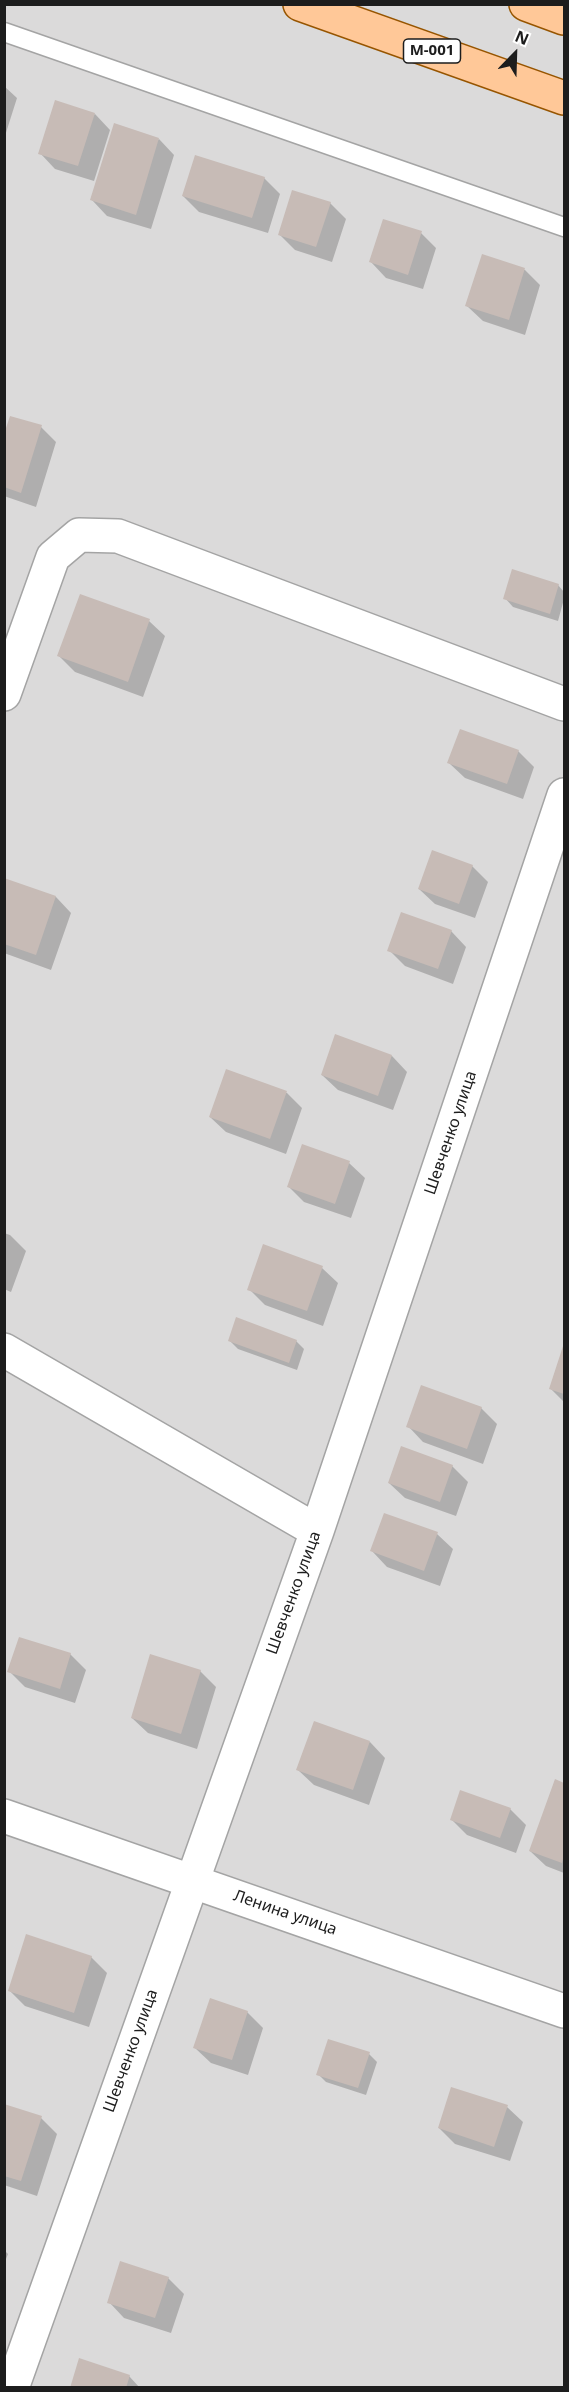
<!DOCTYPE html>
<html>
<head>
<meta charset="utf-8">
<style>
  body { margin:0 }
  #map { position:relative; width:569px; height:2392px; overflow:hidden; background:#efeae3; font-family:"Noto Sans",sans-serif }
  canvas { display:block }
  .frame { position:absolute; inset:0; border:6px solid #1d1d1d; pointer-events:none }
  .north { position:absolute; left:485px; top:24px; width:60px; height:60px; -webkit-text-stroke:4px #fff; paint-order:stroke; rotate:23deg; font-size:16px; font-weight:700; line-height:24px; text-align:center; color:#1d1d1d }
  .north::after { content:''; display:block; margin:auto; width:21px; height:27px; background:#1d1d1d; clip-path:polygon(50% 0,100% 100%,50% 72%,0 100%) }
</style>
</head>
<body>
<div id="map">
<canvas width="569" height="2392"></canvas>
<div class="frame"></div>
<div class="north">N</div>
</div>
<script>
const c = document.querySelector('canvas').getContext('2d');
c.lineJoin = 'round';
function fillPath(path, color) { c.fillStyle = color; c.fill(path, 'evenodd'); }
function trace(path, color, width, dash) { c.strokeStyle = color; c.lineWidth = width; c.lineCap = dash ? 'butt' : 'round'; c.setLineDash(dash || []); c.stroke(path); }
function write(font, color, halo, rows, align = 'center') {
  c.font = font + ' "Noto Sans",sans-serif'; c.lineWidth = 5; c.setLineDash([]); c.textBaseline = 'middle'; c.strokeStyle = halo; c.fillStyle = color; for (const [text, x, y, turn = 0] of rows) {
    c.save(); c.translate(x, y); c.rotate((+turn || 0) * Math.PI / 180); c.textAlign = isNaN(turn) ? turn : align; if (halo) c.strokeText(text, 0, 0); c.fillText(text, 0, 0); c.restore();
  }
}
fillPath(new Path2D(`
  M 5,5 L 564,5 L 564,2387 L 5,2387 Z`), '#dbdada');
fillPath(new Path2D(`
  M 4,86 L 17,98 L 4,139 Z
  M 95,114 L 110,130 L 94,181 L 55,169 L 40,153 Z
  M 159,139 L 174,155 L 151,229 L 107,216 L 92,200 Z
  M 264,178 L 280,194 L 268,233 L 199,212 L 183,196 Z
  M 330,203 L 346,219 L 332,262 L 295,250 L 279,234 Z
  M 421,233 L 436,248 L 423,289 L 386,278 L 371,262 Z
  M 483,256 L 525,270 L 540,285 L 525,335 L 483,321 L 467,306 Z
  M 41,427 L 56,442 L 36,507 L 4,496 L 4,439 Z
  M 558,585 L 564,592 L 564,599 L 558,621 L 513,607 L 505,598 Z
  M 149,621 L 165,636 L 143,697 L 75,672 L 59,656 Z
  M 518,751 L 534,767 L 523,799 L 465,778 L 449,763 Z
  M 472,866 L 488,882 L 475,918 L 435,904 L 419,889 Z
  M 4,879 L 56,897 L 71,913 L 51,970 L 4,953 Z
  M 451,931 L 466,947 L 453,984 L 405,966 L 389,950 Z
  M 392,1056 L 407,1072 L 393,1110 L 338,1090 L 322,1075 Z
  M 227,1071 L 287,1093 L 302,1108 L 286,1154 L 226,1132 L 210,1117 Z
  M 349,1163 L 365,1178 L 351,1218 L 304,1202 L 288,1186 Z
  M 4,1233 L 10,1235 L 26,1251 L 11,1292 L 4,1289 Z
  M 264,1246 L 322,1268 L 338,1283 L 323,1326 L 265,1305 L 249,1289 Z
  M 230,1341 L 296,1341 L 304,1349 L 297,1370 L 238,1349 Z
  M 564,1346 L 564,1402 L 551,1389 Z
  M 481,1408 L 497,1424 L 483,1464 L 423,1442 L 408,1426 Z
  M 452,1466 L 468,1482 L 456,1516 L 405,1498 L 389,1483 Z
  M 437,1534 L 453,1549 L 440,1586 L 387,1567 L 372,1551 Z
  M 70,1654 L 86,1670 L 75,1703 L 25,1687 L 9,1671 Z
  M 200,1671 L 216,1687 L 197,1749 L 148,1733 L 132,1718 Z
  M 370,1742 L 385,1758 L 369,1805 L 314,1785 L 298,1770 Z
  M 555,1781 L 564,1784 L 564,1873 L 546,1866 L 530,1851 Z
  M 510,1809 L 526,1825 L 516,1853 L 467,1835 L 451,1819 Z
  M 91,1957 L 107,1973 L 89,2027 L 25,2006 L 10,1991 Z
  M 247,2012 L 263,2028 L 248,2075 L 211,2063 L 195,2048 Z
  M 369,2054 L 377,2062 L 366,2095 L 326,2082 L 318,2074 Z
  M 4,2106 L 41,2118 L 57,2134 L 37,2196 L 4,2185 Z
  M 507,2107 L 523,2122 L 510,2161 L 455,2144 L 439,2128 Z
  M 4,2250 L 8,2254 L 4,2264 Z
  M 168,2278 L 184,2294 L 171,2333 L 124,2318 L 109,2302 Z
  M 129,2376 L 140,2388 L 71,2388 Z`), '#0003');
fillPath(new Path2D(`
  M 55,100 L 95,113 L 78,166 L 38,154 Z
  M 114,123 L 159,138 L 136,215 L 90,200 Z
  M 195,155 L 265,177 L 252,218 L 182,196 Z
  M 292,190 L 331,202 L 316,247 L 278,235 Z
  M 383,219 L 422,231 L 408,275 L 369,262 Z
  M 482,254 L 525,268 L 509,320 L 465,306 Z
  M 10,416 L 42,425 L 21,493 L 4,487 L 4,434 Z
  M 512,569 L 559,584 L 550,614 L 503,599 Z
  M 80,594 L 150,619 L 128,682 L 57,656 Z
  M 460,729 L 519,750 L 507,784 L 447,763 Z
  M 432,850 L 473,865 L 459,904 L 418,889 Z
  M 4,878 L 56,896 L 36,955 L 4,944 Z
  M 401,912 L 452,930 L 438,969 L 387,951 Z
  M 335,1034 L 392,1055 L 378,1096 L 321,1075 Z
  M 226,1069 L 287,1091 L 270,1139 L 209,1117 Z
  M 302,1144 L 350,1161 L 335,1204 L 287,1187 Z
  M 263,1244 L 323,1266 L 307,1311 L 247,1290 Z
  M 236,1317 L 297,1340 L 289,1363 L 228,1341 Z
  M 564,1343 L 564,1394 L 549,1389 Z
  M 421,1385 L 482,1407 L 467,1449 L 406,1427 Z
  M 401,1446 L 453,1465 L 440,1502 L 388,1483 Z
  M 384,1513 L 438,1532 L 424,1571 L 370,1551 Z
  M 19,1637 L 71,1653 L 60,1689 L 7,1672 Z
  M 150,1654 L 201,1670 L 181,1734 L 131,1718 Z
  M 314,1721 L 370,1741 L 353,1790 L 296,1770 Z
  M 555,1779 L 564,1783 L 564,1855 L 562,1863 L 529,1851 Z
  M 460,1790 L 511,1808 L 500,1838 L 450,1820 Z
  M 26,1934 L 92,1956 L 74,2013 L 8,1991 Z
  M 210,1998 L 248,2011 L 232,2060 L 193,2048 Z
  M 328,2039 L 370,2052 L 358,2088 L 316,2075 Z
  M 451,2087 L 508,2105 L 494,2147 L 438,2128 Z
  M 4,2104 L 42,2116 L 21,2181 L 4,2176 Z
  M 120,2261 L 169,2277 L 155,2318 L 107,2303 Z
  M 79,2358 L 130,2375 L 126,2388 L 70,2388 Z`), '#c7bbb6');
const lane = new Path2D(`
  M 4,32 L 564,227`);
const street = new Path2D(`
  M 4,694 L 53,557 L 79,535 L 118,536 L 564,704
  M 4,1350 L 317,1531
  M 4,1816 L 564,2011
  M 12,2388 L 317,1531 L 564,795`);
const primary = new Path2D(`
  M 300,4 L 564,98
  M 526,4 L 564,18`);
trace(lane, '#a4a4a4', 21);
trace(street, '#a4a4a4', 36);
trace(primary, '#975500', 36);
trace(lane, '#fff', 18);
trace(street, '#fff', 33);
trace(primary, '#ffc898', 33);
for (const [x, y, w] of [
  [432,51,57]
]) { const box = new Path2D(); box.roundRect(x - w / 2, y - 12, w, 24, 4.5); c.fillStyle = '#fff'; c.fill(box); trace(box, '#1d1d1d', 1.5); }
write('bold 15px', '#1d1d1d', null, [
  ["M-001",432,51]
]);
write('16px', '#1d1d1d', '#fff', [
  ["Шевченко улица",451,1133,-71],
  ["Шевченко улица",294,1593,-70],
  ["Ленина улица",285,1913,19],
  ["Шевченко улица",131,2051,-70]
]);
</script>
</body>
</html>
